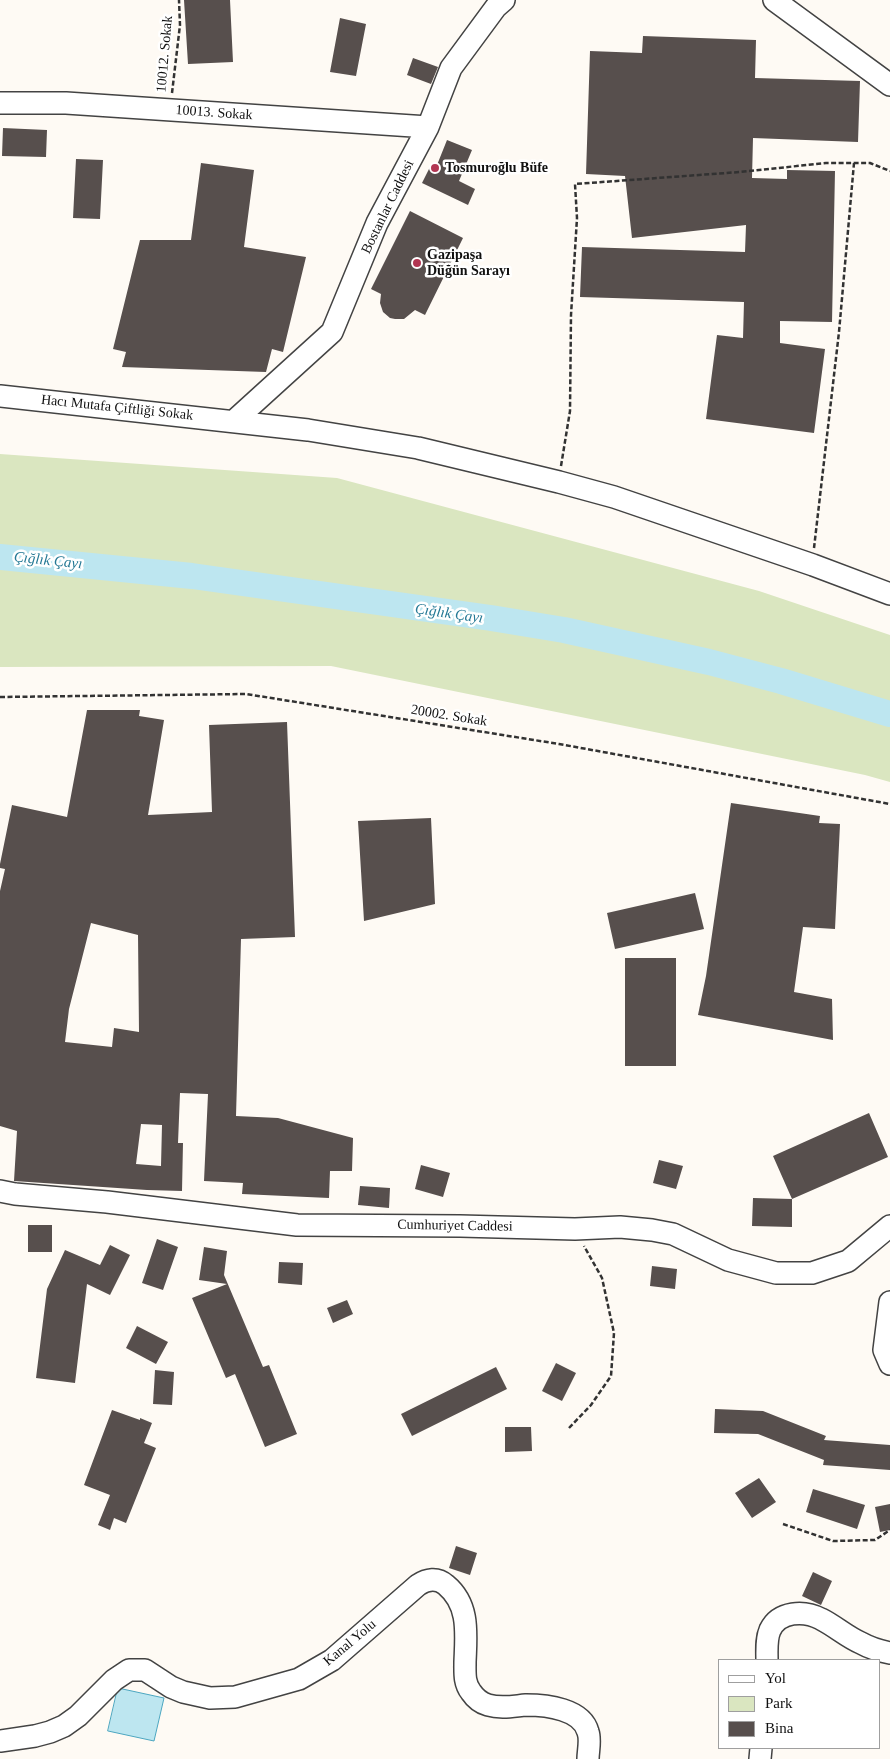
<!DOCTYPE html>
<html>
<head>
<meta charset="utf-8">
<style>
  body { margin:0 }
  #map { position:relative; width:890px; height:1759px; overflow:hidden; background:#fefaf4; font-family:Georgia,serif }
  canvas { display:block }
  .legend { position:absolute; left:718px; top:1659px; width:162px; height:90px; box-sizing:border-box; background:#fff; border:1px solid #9f9f9f; margin:0; padding:6px 9px; list-style:none; font-size:15px; color:#101010 }
  .legend li { display:flex; align-items:center; gap:10px; height:25px }
  .legend b { width:25px; border:1px solid #9f9f9f }
</style>
</head>
<body>
<div id="map">
<canvas width="890" height="1759"></canvas>
<ul class="legend">
<li><b style="height:6px;background:#fff"></b>Yol</li>
<li><b style="height:14px;background:#dae6c0"></b>Park</li>
<li><b style="height:14px;background:#574f4d"></b>Bina</li>
</ul>
</div>
<script>
const c = document.querySelector('canvas').getContext('2d');
c.lineJoin = 'round';
function fillPath(path, color) { c.fillStyle = color; c.fill(path, 'evenodd'); }
function trace(path, color, width, dash) { c.strokeStyle = color; c.lineWidth = width; c.lineCap = dash ? 'butt' : 'round'; c.setLineDash(dash || []); c.stroke(path); }
function write(font, color, halo, rows, align = 'center') {
  c.font = font + ' Georgia,serif'; c.lineWidth = 5; c.setLineDash([]); c.textBaseline = 'middle'; c.strokeStyle = halo; c.fillStyle = color; for (const [text, x, y, turn = 0] of rows) {
    c.save(); c.translate(x, y); c.rotate((+turn || 0) * Math.PI / 180); c.textAlign = isNaN(turn) ? turn : align; if (halo) c.strokeText(text, 0, 0); c.fillText(text, 0, 0); c.restore();
  }
}
fillPath(new Path2D(`
  M 0,454 L 337,478 L 759,591 L 890,635 L 890,782 L 865,775 L 331,666 L 0,667 Z`), '#dae6c0');
const water = new Path2D(`
  M 118,1688 L 164,1698 L 154,1741 L 108,1731 Z`);
fillPath(water, '#bde6f0');
trace(water, '#4ca6c0', 1);
trace(new Path2D(`
  M 0,557 L 192,576 L 491,618 L 564,630 L 709,662 L 781,681 L 890,714`), '#bde6f0', 26);
fillPath(new Path2D(`
  M 184,0 L 230,0 L 233,62 L 188,64 Z
  M 340,18 L 366,24 L 356,76 L 330,72 Z
  M 643,36 L 756,40 L 755,78 L 860,81 L 858,142 L 753,138 L 752,178 L 787,179 L 787,170 L 835,171 L 832,322 L 780,321 L 780,343 L 825,349 L 814,433 L 706,419 L 717,335 L 743,338 L 744,302 L 580,297 L 582,247 L 745,252 L 746,225 L 632,238 L 625,176 L 586,174 L 590,51 L 642,53 Z
  M 413,58 L 438,67 L 431,84 L 407,75 Z
  M 3,128 L 47,130 L 46,157 L 2,156 Z
  M 447,140 L 472,150 L 459,181 L 475,189 L 468,205 L 422,183 L 430,167 L 435,170 Z
  M 76,159 L 103,160 L 100,219 L 73,218 Z
  M 201,163 L 254,170 L 244,247 L 306,257 L 283,352 L 272,349 L 266,372 L 122,367 L 126,352 L 113,349 L 140,240 L 191,240 Z
  M 410,211 L 463,238 L 425,315 L 415,310 L 404,319 L 395,319 L 390,318 L 383,312 L 380,303 L 381,294 L 371,289 Z
  M 87,710 L 140,710 L 139,716 L 164,720 L 148,815 L 212,812 L 209,725 L 287,722 L 295,937 L 241,939 L 236,1116 L 278,1118 L 353,1138 L 352,1171 L 330,1171 L 329,1198 L 242,1194 L 243,1183 L 204,1181 L 208,1094 L 180,1093 L 178,1143 L 183,1143 L 182,1191 L 147,1190 L 14,1181 L 17,1131 L 0,1126 L 0,891 L 5,869 L 0,868 L 0,864 L 12,805 L 67,817 ZM 91,923 L 138,935 L 139,1032 L 114,1028 L 112,1047 L 65,1042 L 69,1009 ZM 141,1124 L 162,1125 L 161,1166 L 136,1164 Z
  M 731,803 L 820,816 L 819,823 L 840,824 L 835,929 L 803,927 L 794,992 L 832,999 L 833,1040 L 698,1015 L 706,976 Z
  M 431,818 L 435,904 L 364,921 L 358,821 Z
  M 695,893 L 704,929 L 615,949 L 607,913 Z
  M 625,958 L 676,958 L 676,1066 L 625,1066 Z
  M 869,1113 L 888,1157 L 792,1199 L 773,1156 Z
  M 659,1160 L 683,1166 L 676,1189 L 653,1183 Z
  M 421,1165 L 450,1173 L 443,1197 L 415,1189 Z
  M 360,1186 L 390,1188 L 389,1208 L 358,1205 Z
  M 753,1198 L 792,1199 L 792,1227 L 752,1226 Z
  M 28,1225 L 52,1225 L 52,1252 L 28,1252 Z
  M 157,1239 L 178,1247 L 163,1290 L 142,1283 Z
  M 110,1245 L 130,1255 L 110,1295 L 87,1284 L 75,1383 L 36,1378 L 47,1289 L 65,1250 L 100,1265 Z
  M 204,1247 L 227,1251 L 224,1275 L 263,1367 L 269,1365 L 297,1434 L 265,1447 L 235,1374 L 226,1378 L 192,1298 L 227,1284 L 199,1280 Z
  M 279,1262 L 303,1263 L 302,1285 L 278,1283 Z
  M 652,1266 L 677,1269 L 675,1289 L 650,1286 Z
  M 347,1300 L 353,1314 L 333,1323 L 327,1308 Z
  M 137,1326 L 168,1342 L 156,1364 L 126,1348 Z
  M 556,1363 L 576,1373 L 562,1401 L 542,1391 Z
  M 496,1367 L 507,1389 L 412,1436 L 401,1414 Z
  M 155,1370 L 174,1372 L 172,1405 L 153,1404 Z
  M 715,1409 L 763,1411 L 826,1436 L 824,1440 L 890,1445 L 890,1470 L 823,1465 L 824,1460 L 758,1434 L 714,1433 Z
  M 112,1410 L 140,1420 L 140,1418 L 152,1423 L 144,1443 L 156,1448 L 126,1523 L 114,1518 L 110,1530 L 98,1525 L 110,1495 L 84,1485 Z
  M 505,1427 L 531,1427 L 532,1451 L 505,1452 Z
  M 759,1478 L 776,1502 L 752,1518 L 735,1493 Z
  M 813,1489 L 865,1505 L 857,1529 L 806,1512 Z
  M 890,1504 L 890,1530 L 880,1532 L 875,1507 Z
  M 456,1546 L 477,1553 L 470,1575 L 449,1568 Z
  M 813,1572 L 832,1581 L 821,1605 L 802,1596 Z`), '#574f4d');
const minor = new Path2D(`
  M 774,0 L 890,85
  M 0,103 L 66,103 L 428,127
  M 0,396 L 308,430 L 418,448 L 559,482 L 614,497 L 813,565 L 890,594
  M 234,421 L 332,332 L 377,223 L 428,127 L 451,68 L 496,7 L 504,0
  M 0,1191 L 15,1194 L 107,1202 L 297,1225 L 460,1226 L 575,1229 L 620,1227 L 652,1230 L 673,1234 L 728,1260 L 776,1273 L 812,1273 L 848,1261 L 890,1226
  M 890,1302 L 884,1350 L 890,1364
  M 767,1660 C 767,1650 766,1639 770,1630 C 779,1611 804,1610 821,1619 C 835,1626 847,1637 861,1643 C 870,1648 880,1651 890,1653
  M 0,1741 L 35,1736 L 50,1732 L 64,1726 L 78,1716 L 114,1680 L 129,1670 L 145,1670 L 171,1687 L 183,1692 L 210,1698 L 235,1697 L 299,1679 L 332,1660 L 418,1585 C 427,1579 437,1577 446,1585 C 470,1605 466,1634 465,1662 C 465,1673 464,1683 471,1692 C 475,1698 481,1703 488,1705 C 501,1709 514,1706 526,1705 C 547,1705 582,1709 588,1732 C 591,1740 588,1751 588,1759
  M 760,1759 L 761,1748`);
trace(minor, '#434343', 24);
trace(new Path2D(`
  M 172,93 L 180,25 L 179,0
  M 561,466 L 570,411 L 571,315 L 577,218 L 575,184 L 740,172 L 826,163 L 870,163 L 890,171
  M 814,548 L 839,332 L 854,163
  M 0,697 L 246,694 L 559,744 L 890,804
  M 569,1428 L 591,1405 L 611,1376 L 614,1333 L 602,1278 L 584,1246
  M 783,1524 L 833,1541 L 875,1540 L 890,1530`), '#323232', 2.5, [5, 2.5]);
trace(minor, '#fff', 21);
for (const [x, y, r, color] of [
  [435,168,5,"#b23652"],
  [417,263,5,"#b23652"]
]) { const dot = new Path2D(); dot.arc(x, y, r, 0, 2 * Math.PI); c.fillStyle = color; c.fill(dot); trace(dot, '#fff', 2); }
write('14px', '#101010', '#fff', [
  ["10012. Sokak",165,54,-85],
  ["10013. Sokak",214,113,4],
  ["Bostanlar Caddesi",388,207,-64],
  ["Hacı Mutafa Çiftliği Sokak",117,408,6],
  ["20002. Sokak",449,716,9],
  ["Cumhuriyet Caddesi",455,1226,1],
  ["Kanal Yolu",350,1643,-40]
]);
write('bold 14px', '#101010', '#fff', [
  ["Tosmuroğlu Büfe",445,168],
  ["Gazipaşa",427,255],
  ["Düğün Sarayı",427,271]
], 'left');
write('italic 15px', '#257995', '#fff', [
  ["Çığlık Çayı",48,561,6],
  ["Çığlık Çayı",449,614,8]
]);
</script>
</body>
</html>
